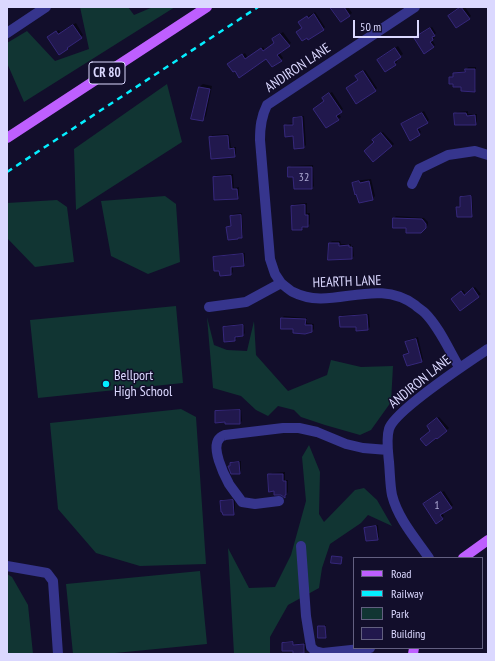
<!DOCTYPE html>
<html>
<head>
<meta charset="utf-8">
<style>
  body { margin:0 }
  #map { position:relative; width:495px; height:661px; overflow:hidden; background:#120e2b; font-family:"PT Sans Narrow",sans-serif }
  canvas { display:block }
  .frame { position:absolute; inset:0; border:8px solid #dbd8ff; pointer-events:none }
  .legend { position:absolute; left:353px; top:557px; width:130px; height:92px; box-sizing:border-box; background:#120e2b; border:1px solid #625f80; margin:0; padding:5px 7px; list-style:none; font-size:12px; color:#dbd8ff }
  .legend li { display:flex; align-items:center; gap:8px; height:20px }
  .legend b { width:20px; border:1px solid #625f80 }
  .scale { position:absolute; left:353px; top:20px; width:66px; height:18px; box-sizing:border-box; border:2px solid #dbd8ff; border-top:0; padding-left:5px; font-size:12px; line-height:14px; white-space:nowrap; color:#dbd8ff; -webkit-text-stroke:3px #120e2b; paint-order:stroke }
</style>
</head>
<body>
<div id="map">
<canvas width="495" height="661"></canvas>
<div class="frame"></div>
<ul class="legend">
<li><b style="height:5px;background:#be5fff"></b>Road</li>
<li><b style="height:5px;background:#04eeff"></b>Railway</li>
<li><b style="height:11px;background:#113533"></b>Park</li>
<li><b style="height:11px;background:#21184d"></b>Building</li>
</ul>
<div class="scale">50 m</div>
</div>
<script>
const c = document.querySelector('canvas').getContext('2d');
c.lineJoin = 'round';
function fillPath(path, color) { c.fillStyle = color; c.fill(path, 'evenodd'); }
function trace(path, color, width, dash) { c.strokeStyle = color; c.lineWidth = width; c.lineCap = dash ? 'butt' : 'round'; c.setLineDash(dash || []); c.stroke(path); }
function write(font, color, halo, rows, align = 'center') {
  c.font = font + ' "PT Sans Narrow",sans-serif'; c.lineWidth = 3; c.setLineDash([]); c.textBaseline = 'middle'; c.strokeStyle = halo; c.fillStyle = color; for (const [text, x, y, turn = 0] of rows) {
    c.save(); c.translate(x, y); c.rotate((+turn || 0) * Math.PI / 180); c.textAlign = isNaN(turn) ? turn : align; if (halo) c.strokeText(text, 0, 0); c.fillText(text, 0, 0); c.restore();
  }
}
fillPath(new Path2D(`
  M 80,7 L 128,7 L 134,15 L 153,7 L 175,7 L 24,102 L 7,63 L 7,43 L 27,31 L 55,61 L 89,49 Z
  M 167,84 L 182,142 L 76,210 L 74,149 Z
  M 165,196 L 176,204 L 180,262 L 148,274 L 111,256 L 101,201 Z
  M 57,200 L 67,207 L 74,262 L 35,267 L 7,238 L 7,203 Z
  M 176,306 L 183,383 L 38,398 L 30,320 Z
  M 207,317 L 214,345 L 227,350 L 247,351 L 254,321 L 256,355 L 288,391 L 327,375 L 331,360 L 361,367 L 393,366 L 391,402 L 371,430 L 360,435 L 325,425 L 301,417 L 294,410 L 278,406 L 268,416 L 256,410 L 241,396 L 213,388 Z
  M 181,409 L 196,417 L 206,564 L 140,566 L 96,553 L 58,509 L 50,423 Z
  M 309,445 L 320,472 L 319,514 L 324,522 L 355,490 L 364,488 L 377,500 L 392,526 L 368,515 L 361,523 L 330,544 L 322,568 L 319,588 L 288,605 L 270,637 L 270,654 L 234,654 L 228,548 L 249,588 L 275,587 L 291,555 L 306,501 L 302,457 Z
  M 200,571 L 207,644 L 105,654 L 73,654 L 66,584 Z
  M 7,574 L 12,577 L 28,605 L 33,654 L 7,654 Z`), '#113533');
fillPath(new Path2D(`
  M 332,7 L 348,7 L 352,13 L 341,21 Z
  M 462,7 L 465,7 L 471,16 L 469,18 L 451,14 Z
  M 315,12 L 325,27 L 323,29 L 303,27 L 302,20 Z
  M 76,23 L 83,35 L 69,46 L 67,48 L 50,35 L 59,30 L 60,32 Z
  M 432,27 L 436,33 L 434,35 L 435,37 L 432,40 L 435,45 L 433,47 L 417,36 Z
  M 283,32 L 291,43 L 279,52 L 283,58 L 281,60 L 267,58 L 230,62 L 245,53 L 248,58 L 263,47 L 265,50 L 275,43 L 275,38 Z
  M 398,46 L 403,54 L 396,59 L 397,62 L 395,64 L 385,71 L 380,58 Z
  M 468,67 L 476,67 L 476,89 L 474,91 L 454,83 L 450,78 L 454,76 L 456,72 L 466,71 Z
  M 365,70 L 377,88 L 375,90 L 347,88 L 359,79 L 359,74 Z
  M 203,84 L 212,86 L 206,116 L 203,120 L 199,87 Z
  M 332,92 L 343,109 L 338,113 L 341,117 L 326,127 L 325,96 Z
  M 424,111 L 429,120 L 418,127 L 421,132 L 419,134 L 404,123 Z
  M 468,111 L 468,114 L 477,114 L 477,122 L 475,124 L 455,114 L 457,112 Z
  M 296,116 L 304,116 L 306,145 L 304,147 L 285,126 L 287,124 L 294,123 L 294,118 Z
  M 383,132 L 394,144 L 392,146 L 375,142 L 373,140 Z
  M 229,134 L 231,147 L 236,147 L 236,154 L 234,156 L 210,138 L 212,135 Z
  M 313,165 L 314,186 L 312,188 L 289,168 L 291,166 Z
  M 233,174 L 234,188 L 239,187 L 239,196 L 237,198 L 214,177 L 216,175 Z
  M 371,179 L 375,196 L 373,198 L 359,202 L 353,183 L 355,181 Z
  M 463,195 L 472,195 L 473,214 L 471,216 L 457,207 L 461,205 L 461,197 Z
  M 307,203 L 307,213 L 310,213 L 310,224 L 302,229 L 292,229 L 292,206 L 294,204 Z
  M 242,213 L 243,235 L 238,238 L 228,227 L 232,225 L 231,216 L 233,214 Z
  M 396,216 L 424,218 L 428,222 L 428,225 L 421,232 L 407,227 L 394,227 L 394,218 Z
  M 332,241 L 340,241 L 341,244 L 351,244 L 351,246 L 353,246 L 354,256 L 352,258 L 330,243 Z
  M 245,253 L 245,263 L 243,265 L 233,266 L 233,272 L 231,274 L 214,258 L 216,256 Z
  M 475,287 L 481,294 L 460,309 L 454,297 L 463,290 L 466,294 Z
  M 369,314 L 370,327 L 368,329 L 357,326 L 340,317 L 342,315 Z
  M 284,316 L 307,318 L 307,323 L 314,324 L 314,329 L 312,331 L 294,328 L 282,318 Z
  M 244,324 L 245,333 L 243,335 L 237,336 L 237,338 L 235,340 L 224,327 L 226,325 Z
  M 418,337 L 423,359 L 421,361 L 405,355 L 409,352 L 406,342 L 408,340 Z
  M 241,409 L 242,421 L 240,423 L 216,412 L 218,410 Z
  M 439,417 L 449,428 L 437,438 L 432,431 L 430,424 Z
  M 233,461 L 241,461 L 241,471 L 239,473 L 229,467 Z
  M 285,472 L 285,480 L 288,480 L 288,492 L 285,497 L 275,490 L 270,475 L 272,473 Z
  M 444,491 L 453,505 L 442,513 L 444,516 L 442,518 L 426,502 Z
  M 223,499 L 235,499 L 235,512 L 233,514 L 221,501 Z
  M 378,525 L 379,537 L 377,539 L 365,529 L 368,527 Z
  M 326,625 L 326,637 L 319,626 Z
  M 285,641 L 294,641 L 294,644 L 306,643 L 306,650 L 304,652 L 294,650 L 283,643 Z`), '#0007');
const building = new Path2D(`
  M 330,7 L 344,7 L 350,16 L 341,22 Z
  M 461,7 L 470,19 L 456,28 L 448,16 Z
  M 314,14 L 324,30 L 308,40 L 307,38 L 302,41 L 296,32 L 302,28 L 298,22 L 307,16 L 308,18 Z
  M 73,25 L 82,38 L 67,48 L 68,49 L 59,55 L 47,37 L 56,31 L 58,34 Z
  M 430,28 L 435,36 L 432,37 L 433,40 L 430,42 L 434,47 L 424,54 L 414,38 Z
  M 280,34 L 290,46 L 277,55 L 282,61 L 272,67 L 266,59 L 239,78 L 235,71 L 233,72 L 227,64 L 242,54 L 245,59 L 261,48 L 263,51 L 274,43 L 272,39 Z
  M 395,48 L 401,57 L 394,62 L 396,65 L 385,72 L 377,60 Z
  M 465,69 L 475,69 L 475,92 L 461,91 L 461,87 L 453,87 L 453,84 L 449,84 L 449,77 L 453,77 L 453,73 L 465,72 Z
  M 363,71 L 376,91 L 356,104 L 346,88 L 358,80 L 355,76 Z
  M 199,87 L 210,89 L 203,121 L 191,119 Z
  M 329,93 L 342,112 L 336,116 L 339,120 L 326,128 L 313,109 L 324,101 L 322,98 Z
  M 422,113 L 428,123 L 417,129 L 420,135 L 410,141 L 401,124 Z
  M 454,113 L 466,113 L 467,116 L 475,115 L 476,125 L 455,125 Z
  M 302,117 L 304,148 L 294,149 L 293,136 L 285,137 L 284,125 L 293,125 L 293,118 Z
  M 381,133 L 392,146 L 373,162 L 364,151 L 374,142 L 372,140 Z
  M 228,136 L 229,149 L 234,148 L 235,157 L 211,159 L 209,137 Z
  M 288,167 L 312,167 L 312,189 L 294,189 L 293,177 L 288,177 Z
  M 231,176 L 232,189 L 237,189 L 238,199 L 214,200 L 213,177 Z
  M 359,181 L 360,183 L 369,181 L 373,200 L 359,203 L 356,194 L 355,195 L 352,183 Z
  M 471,196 L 472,217 L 457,217 L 456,207 L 460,207 L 460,197 Z
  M 305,205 L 305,215 L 308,215 L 308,227 L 302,227 L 302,230 L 292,230 L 291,206 Z
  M 241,215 L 242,238 L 238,238 L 238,239 L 228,240 L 226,227 L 231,226 L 230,216 Z
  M 393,218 L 422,219 L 426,224 L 426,228 L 421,233 L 406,233 L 406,228 L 393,228 Z
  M 329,243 L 339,243 L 339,246 L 349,245 L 349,247 L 352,247 L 352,259 L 328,260 Z
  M 243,254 L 244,266 L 231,267 L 231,275 L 220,276 L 219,271 L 214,271 L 213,257 Z
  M 473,288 L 479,297 L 460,311 L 451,299 L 461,291 L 464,295 Z
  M 367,315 L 368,330 L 356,331 L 356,327 L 340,327 L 339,317 Z
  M 281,318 L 306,319 L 305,325 L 312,325 L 312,332 L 305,334 L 293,333 L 293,329 L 281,329 Z
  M 243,325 L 243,336 L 235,337 L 235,341 L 224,342 L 223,327 Z
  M 416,339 L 422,362 L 407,366 L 403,355 L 409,353 L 405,342 Z
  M 240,410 L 240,424 L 225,424 L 225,422 L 215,423 L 215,411 Z
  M 437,418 L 447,431 L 437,439 L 436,438 L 426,446 L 420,439 L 430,431 L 427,426 Z
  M 239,462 L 240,474 L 231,474 L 228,466 L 230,466 L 230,463 Z
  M 268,474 L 283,474 L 283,481 L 286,481 L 286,495 L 285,495 L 285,498 L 281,495 L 274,495 L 274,491 L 269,492 Z
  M 441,492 L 452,508 L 440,515 L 443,519 L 436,524 L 423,504 Z
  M 233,500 L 234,515 L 223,515 L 222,512 L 221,512 L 220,501 Z
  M 376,526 L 378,540 L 366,541 L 364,528 Z
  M 332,556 L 342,557 L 341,564 L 331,563 Z
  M 318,626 L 325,626 L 326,638 L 318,638 Z
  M 293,642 L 293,645 L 304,644 L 304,653 L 293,654 L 293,651 L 282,651 L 282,643 Z`);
fillPath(building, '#21184d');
trace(building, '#36287b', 1);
trace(new Path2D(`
  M 7,33 L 46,7
  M 412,184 L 419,169 L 448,155 L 475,151 L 488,155
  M 281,283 L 275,274 L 270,259 L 260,140 C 260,127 261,117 267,105 L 415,7
  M 209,307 L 246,302 L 281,283 C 285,286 289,290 293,292 C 331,312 375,276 415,305 C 418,308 422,310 425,313 C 439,327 449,350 459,367
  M 279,501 L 255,504 L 242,502 C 238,496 233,490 229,484 C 224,475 210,446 220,438 C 220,437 225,435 225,435 L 283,428 L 299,428 L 317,432 L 346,444 L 363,448 L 388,450
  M 301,546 L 306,616 L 311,647 L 315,651 L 323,653 L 370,648
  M 429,558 C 416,539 398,519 392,495 C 390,485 390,473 389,462 C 388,452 386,439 389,429 C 394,411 470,361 488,349
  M 7,566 L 47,573 L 53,581 L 58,654`), '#36358d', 10);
trace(new Path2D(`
  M 7,138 L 207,7
  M 463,558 L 488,540
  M 413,654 L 414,648`), '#be5fff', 10);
trace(new Path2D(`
  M 7,172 L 258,7`), '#04eeff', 2.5, [6, 5]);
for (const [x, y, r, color] of [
  [106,384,4,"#04eeff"]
]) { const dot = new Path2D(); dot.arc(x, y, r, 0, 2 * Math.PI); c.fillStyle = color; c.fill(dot); trace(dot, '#120e2b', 1.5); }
write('12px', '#aca8d2', null, [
  ["32",304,178],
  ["1",437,506]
]);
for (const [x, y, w] of [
  [107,73,36]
]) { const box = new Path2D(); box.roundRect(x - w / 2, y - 11, w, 22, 3); c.fillStyle = '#120e2b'; c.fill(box); trace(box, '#dbd8ff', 1); }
write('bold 13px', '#dbd8ff', null, [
  ["CR 80",107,73]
]);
write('14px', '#dbd8ff', '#120e2b', [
  ["ANDIRON LANE",298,68,-34],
  ["HEARTH LANE",347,282,-2],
  ["ANDIRON LANE",420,382,-39]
]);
write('14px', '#dbd8ff', '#120e2b', [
  ["Bellport",114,376],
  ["High School",114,392]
], 'left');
</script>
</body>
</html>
